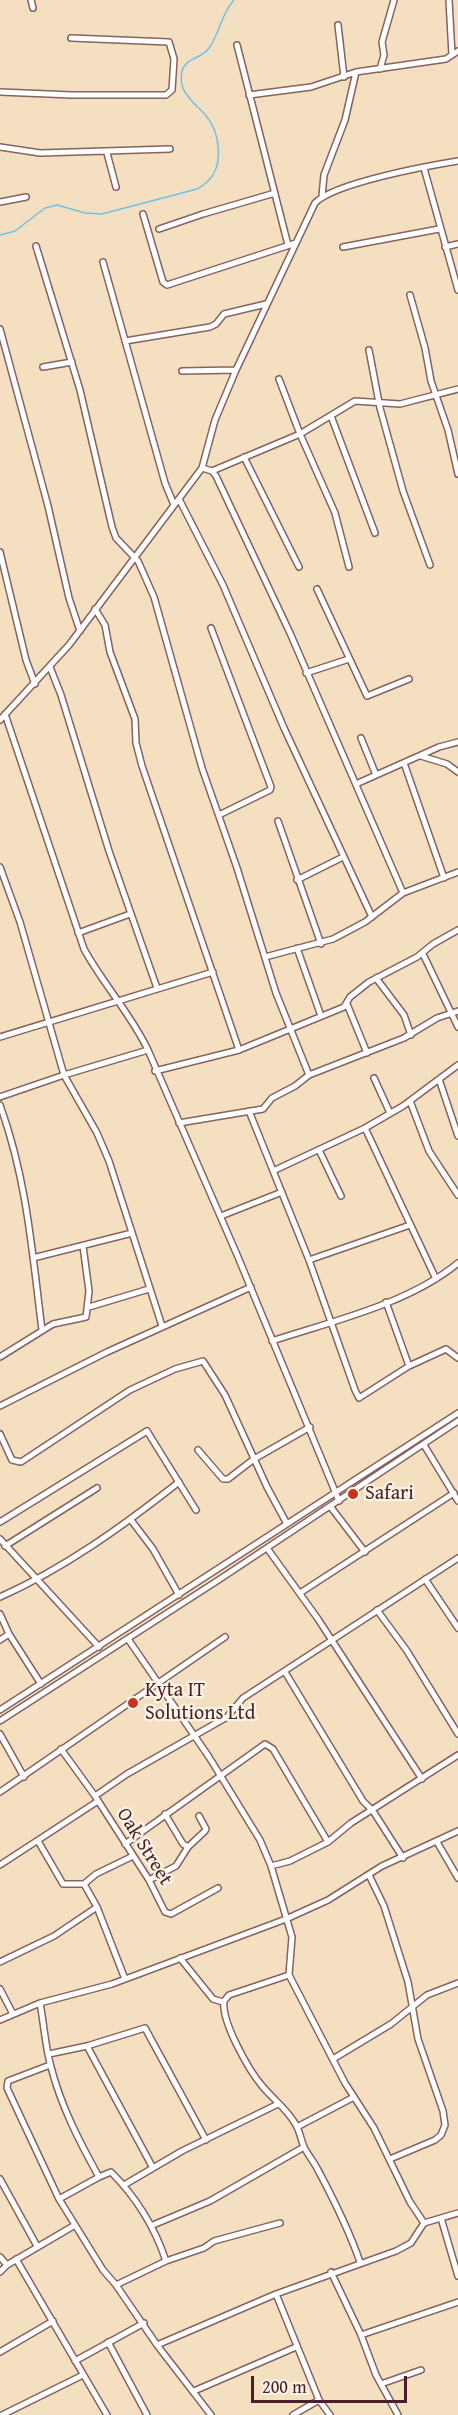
<!DOCTYPE html>
<html>
<head>
<meta charset="utf-8">
<style>
  body { margin:0 }
  #map { position:relative; width:458px; height:2415px; overflow:hidden; background:#f4dfc1; font-family:"Gentium Book Plus",serif }
  canvas { display:block }
  .scale { position:absolute; left:251px; top:2376px; width:156px; height:27px; box-sizing:border-box; border:3px solid #4a1f2b; border-top:0; padding-left:8px; font-size:18px; line-height:21px; white-space:nowrap; color:#4a1f2b; -webkit-text-stroke:4px #fcf5e5; paint-order:stroke }
</style>
</head>
<body>
<div id="map">
<canvas width="458" height="2415"></canvas>
<div class="scale">200 m</div>
</div>
<script>
const c = document.querySelector('canvas').getContext('2d');
c.lineJoin = 'round';
function trace(path, color, width, dash) { c.strokeStyle = color; c.lineWidth = width; c.lineCap = dash ? 'butt' : 'round'; c.setLineDash(dash || []); c.stroke(path); }
function write(font, color, halo, rows, align = 'center') {
  c.font = font + ' "Gentium Book Plus",serif'; c.lineWidth = 4.5; c.setLineDash([]); c.textBaseline = 'middle'; c.strokeStyle = halo; c.fillStyle = color; for (const [text, x, y, turn = 0] of rows) {
    c.save(); c.translate(x, y); c.rotate((+turn || 0) * Math.PI / 180); c.textAlign = isNaN(turn) ? turn : align; if (halo) c.strokeText(text, 0, 0); c.fillText(text, 0, 0); c.restore();
  }
}
trace(new Path2D(`
  M 0,235 L 15,231 L 45,208 L 57,205 L 85,213 L 102,214 L 197,189 C 201,187 205,184 208,181 C 224,166 220,133 207,117 C 196,103 177,93 182,71 C 186,57 202,59 209,48 C 220,33 221,14 234,0`), '#6fc2eb', 1.5);
const minor = new Path2D(`
  M 31,0 L 33,8
  M 449,0 L 452,55
  M 338,25 L 344,77
  M 237,45 L 288,245
  M 380,69 L 384,55 L 382,42 L 394,0
  M 0,92 L 72,95 L 166,95 L 172,90 L 174,59 L 169,42 L 71,38
  M 249,95 L 311,87 L 356,72 L 446,59 L 458,51
  M 0,147 L 40,153 L 170,149
  M 107,153 L 116,187
  M 424,168 L 458,290
  M 322,196 L 324,175 L 345,120 L 356,72
  M 0,202 L 26,197
  M 143,214 L 163,282 L 167,285 L 296,243
  M 159,229 L 203,214 L 275,193
  M 36,246 L 80,390 L 112,527 L 116,538 L 138,561 L 154,597 L 202,768 L 237,868 L 276,993 L 309,1075
  M 343,247 L 439,229
  M 445,247 L 458,244
  M 103,262 L 165,483 L 174,505
  M 410,295 L 425,348 L 431,381 L 448,430 L 458,474
  M 0,329 L 48,506 L 69,598 L 80,631
  M 125,341 L 210,327 L 216,324 L 224,314 L 266,304
  M 369,350 L 380,408 L 403,491 L 430,565
  M 43,367 L 72,362
  M 182,371 L 236,370
  M 279,379 L 300,434 L 335,513 L 349,567
  M 331,416 L 375,533
  M 244,457 L 299,567
  M 202,468 L 212,471 L 216,476 L 290,633 L 403,893
  M 212,471 L 300,434 L 355,401 L 400,404 L 458,389
  M 179,499 L 223,585 L 284,728 L 372,917
  M 0,552 L 26,660 L 35,684
  M 317,589 L 367,696 L 409,679
  M 95,609 L 105,625 L 110,652 L 135,719 L 136,743 L 142,766 L 239,1050
  M 211,628 L 271,787 L 270,790 L 219,815
  M 50,667 L 61,695 L 109,851 L 157,988
  M 306,673 L 349,659
  M 5,714 L 84,949 C 103,984 131,1014 148,1050 L 238,1257 L 339,1501
  M 0,720 L 69,645 L 202,468 L 215,420 L 236,370 L 315,203 C 334,183 427,166 458,161
  M 361,738 L 376,775
  M 421,756 L 447,764 L 458,772
  M 404,763 L 444,878
  M 356,784 L 439,747 L 458,742
  M 278,821 L 321,944
  M 0,867 L 20,922 L 64,1075 L 97,1133 L 109,1161 L 162,1326
  M 297,880 L 343,857
  M 78,933 L 130,914
  M 297,948 L 321,1016
  M 423,954 L 458,1027
  M 265,957 L 333,939 L 365,922 L 403,893 L 458,872
  M 376,978 L 404,1015 L 411,1035
  M 347,1004 L 367,1053
  M 0,1037 L 213,972
  M 155,1071 L 239,1050 L 344,1007 L 350,997 L 369,982 L 417,957 L 433,944 L 458,930
  M 374,1078 L 390,1113
  M 439,1079 L 458,1136
  M 0,1097 L 64,1075 L 148,1050
  M 410,1101 L 429,1151 L 458,1195
  M 0,1105 C 27,1180 32,1251 42,1330
  M 249,1111 L 309,1260 L 355,1390 L 359,1398 L 409,1366 L 446,1349 L 458,1358
  M 179,1123 L 263,1109 L 272,1098 L 295,1086 L 309,1075 L 404,1038 L 437,1018 L 458,1011
  M 365,1128 L 436,1279
  M 319,1150 L 341,1196
  M 273,1171 L 365,1128 L 403,1106 L 458,1065
  M 221,1216 L 282,1192
  M 33,1258 L 132,1233
  M 309,1260 L 410,1225
  M 386,1302 L 409,1366
  M 89,1307 L 149,1289
  M 272,1341 C 333,1321 408,1304 458,1263
  M 0,1357 L 53,1324 L 86,1317 L 89,1291 L 83,1246
  M 0,1406 L 107,1352 L 251,1287
  M 0,1434 L 12,1460 L 21,1462 L 130,1390 L 175,1369 L 203,1361 L 225,1395 L 267,1487 L 287,1524
  M 424,1445 L 458,1501
  M 198,1450 L 223,1479 L 228,1479 L 254,1459 L 310,1427
  M 330,1506 L 365,1552
  M 131,1520 L 153,1549 L 179,1595
  M 0,1522 L 147,1431 L 196,1510
  M 0,1539 L 99,1647
  M 5,1546 L 97,1488
  M 267,1548 L 318,1619 L 422,1779
  M 425,1579 L 458,1628
  M 300,1593 L 454,1493
  M 0,1597 C 65,1568 123,1526 179,1482
  M 377,1610 L 407,1651 L 458,1734
  M 0,1614 L 9,1634 L 41,1684
  M 128,1639 L 209,1757 L 260,1840 L 271,1866 L 292,1937 L 289,1975 L 345,2083 L 374,2128 L 410,2202 L 424,2223
  M 0,1640 L 9,1634
  M 285,1672 L 363,1801 L 373,1811 L 403,1858
  M 0,1710 L 458,1413
  M 0,1721 L 220,1579 L 458,1421
  M 0,1734 L 24,1777
  M 61,1749 L 95,1796 L 149,1880 L 165,1912 L 171,1914 L 218,1888
  M 0,1792 L 225,1637
  M 95,1796 L 127,1774 L 227,1717 L 243,1698 L 458,1558
  M 165,1814 L 183,1844 L 188,1847
  M 38,1841 L 63,1884 L 84,1884 L 97,1907 L 125,1979
  M 437,1842 L 458,1878
  M 125,1844 L 265,1744 L 273,1749 L 328,1842
  M 0,1865 L 98,1801
  M 271,1866 L 290,1861 L 328,1842 L 351,1823 L 458,1755
  M 369,1875 L 384,1906 L 408,1982 L 418,2039 L 443,2111 L 445,2125 L 441,2135 L 435,2140 L 390,2159
  M 149,1880 L 176,1866 L 188,1847 L 205,1831 L 206,1829 L 199,1816
  M 84,1884 L 96,1874 L 133,1856
  M 180,1958 L 213,1999 L 223,2002
  M 0,1962 L 54,1936 L 97,1907
  M 289,1975 L 229,1995 L 224,2001 C 221,2021 249,2071 263,2087 C 274,2100 288,2110 296,2125 C 300,2132 301,2140 304,2147 C 308,2155 314,2162 318,2170 C 334,2200 349,2230 360,2262
  M 0,1989 L 13,2014
  M 40,2003 C 44,2024 45,2046 51,2067 C 61,2106 79,2141 99,2177
  M 0,2020 L 40,2003 L 112,1984 L 286,1919 L 328,1900 L 382,1866 L 458,1831
  M 87,2046 L 153,2168
  M 49,2054 L 87,2046 L 145,2028 L 206,2140
  M 333,2059 L 391,2024 L 427,1995 L 458,1983
  M 50,2065 L 8,2081 L 7,2088 L 59,2199 L 103,2270 L 116,2285 L 157,2345 L 211,2415
  M 297,2127 L 354,2097
  M 0,2179 L 37,2246
  M 124,2185 L 182,2151 L 278,2104
  M 59,2199 L 99,2177 L 111,2172 C 136,2197 155,2228 166,2261
  M 441,2218 L 458,2276
  M 153,2225 L 210,2201 L 304,2147
  M 0,2257 L 7,2265 L 75,2225
  M 16,2259 L 107,2415
  M 0,2272 L 7,2265
  M 331,2272 L 361,2335 L 376,2375 L 398,2415
  M 116,2285 L 166,2261 L 204,2248 L 214,2241 L 280,2223
  M 276,2294 L 319,2400 L 330,2415
  M 361,2335 L 458,2302
  M 108,2342 L 147,2415
  M 157,2345 L 276,2294 L 396,2251 L 411,2243 L 424,2223 L 458,2213
  M 0,2352 L 53,2321
  M 75,2361 L 144,2323
  M 381,2384 L 421,2370
  M 194,2391 L 296,2347
  M 2,2415 L 83,2375
  M 293,2415 L 319,2400`);
trace(minor, '#866260', 8);
trace(minor, '#fff', 5);
for (const [x, y, r, color] of [
  [353,1494,6,"#c8321e"],
  [133,1703,6,"#c8321e"]
]) { const dot = new Path2D(); dot.arc(x, y, r, 0, 2 * Math.PI); c.fillStyle = color; c.fill(dot); trace(dot, '#fcf5e5', 2); }
write('20px', '#4a1f2b', '#fcf5e5', [
  ["Safari",365,1494],
  ["Kyta IT",145,1691],
  ["Solutions Ltd",145,1714]
], 'left');
write('20px', '#4a1f2b', '#fcf5e5', [
  ["Oak Street",144,1847,58]
]);
</script>
</body>
</html>
